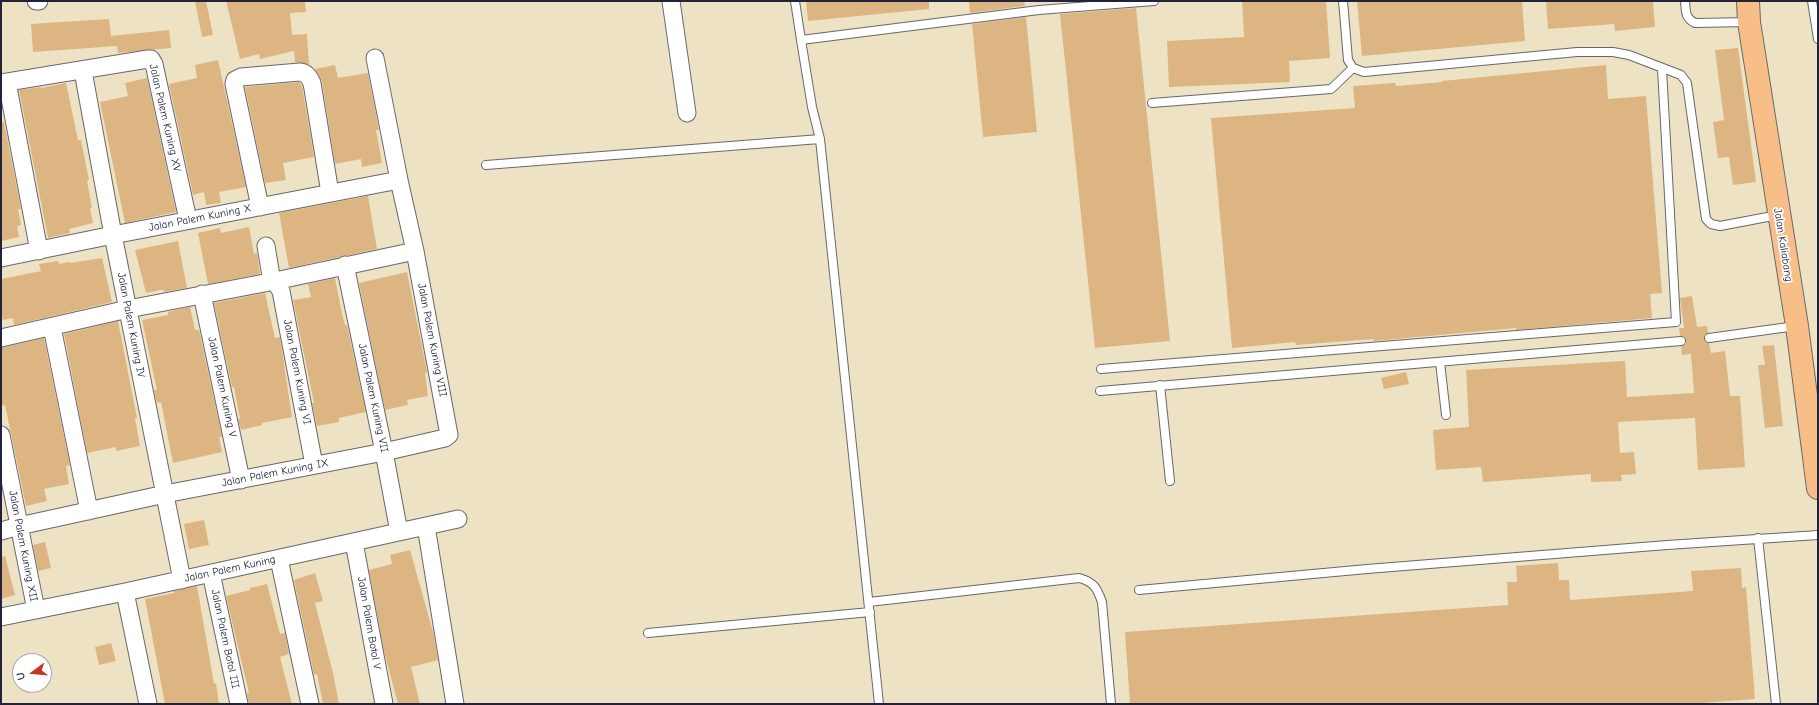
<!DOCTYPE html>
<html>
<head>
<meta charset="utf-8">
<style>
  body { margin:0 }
  #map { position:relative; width:1819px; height:705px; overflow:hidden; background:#ede3c4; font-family:"Comic Neue",sans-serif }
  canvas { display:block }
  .frame { position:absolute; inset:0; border:2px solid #22223b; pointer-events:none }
  .north { position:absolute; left:12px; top:653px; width:40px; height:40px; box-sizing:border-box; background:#fff; border:1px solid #a7a7b1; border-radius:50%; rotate:254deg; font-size:11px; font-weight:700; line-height:16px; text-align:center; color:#22223b }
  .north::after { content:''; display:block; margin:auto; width:14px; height:18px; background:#c8321e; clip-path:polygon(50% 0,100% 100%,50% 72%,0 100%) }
</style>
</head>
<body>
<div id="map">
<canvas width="1819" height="705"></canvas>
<div class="frame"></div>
<div class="north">U</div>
</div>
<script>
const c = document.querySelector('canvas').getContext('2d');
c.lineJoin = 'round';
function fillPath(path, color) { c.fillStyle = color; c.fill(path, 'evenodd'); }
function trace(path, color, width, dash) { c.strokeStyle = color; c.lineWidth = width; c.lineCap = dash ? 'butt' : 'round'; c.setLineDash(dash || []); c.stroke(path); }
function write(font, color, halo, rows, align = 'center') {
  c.font = font + ' "Comic Neue",sans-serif'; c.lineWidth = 3.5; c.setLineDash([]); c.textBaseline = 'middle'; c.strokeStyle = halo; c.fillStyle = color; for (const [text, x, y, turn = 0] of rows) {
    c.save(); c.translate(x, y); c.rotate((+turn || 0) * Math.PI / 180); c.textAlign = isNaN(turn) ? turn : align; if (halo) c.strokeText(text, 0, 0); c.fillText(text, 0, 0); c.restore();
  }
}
fillPath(new Path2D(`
  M 195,1 L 206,1 L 213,35 L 202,37 Z
  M 226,1 L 305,1 L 306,12 L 290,13 L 292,35 L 307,34 L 309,65 L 295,62 L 294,51 L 260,59 L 259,54 L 240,59 Z
  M 806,1 L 929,1 L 929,9 L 808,21 Z
  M 969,1 L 1024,1 L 1025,6 L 970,13 Z
  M 1242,1 L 1326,1 L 1330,58 L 1289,61 L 1290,82 L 1169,87 L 1167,41 L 1244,37 Z
  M 1357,1 L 1522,1 L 1525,41 L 1362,56 Z
  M 1546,1 L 1653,1 L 1655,27 L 1615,31 L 1614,24 L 1548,29 Z
  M 1136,8 L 1170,341 L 1095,348 L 1060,14 Z
  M 1026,17 L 1037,132 L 983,137 L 972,24 Z
  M 109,19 L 111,36 L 169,30 L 171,48 L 118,53 L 117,46 L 33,52 L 31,24 Z
  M 1738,48 L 1756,182 L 1733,185 L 1729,157 L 1718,158 L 1713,122 L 1724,120 L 1715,50 Z
  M 218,60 L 246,187 L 219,192 L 221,203 L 206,205 L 204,192 L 193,195 L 169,84 L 197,78 L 195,65 Z
  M 335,65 L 338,78 L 368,73 L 379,130 L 376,130 L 382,163 L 362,167 L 361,159 L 335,164 L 322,81 L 315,69 Z
  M 1606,65 L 1608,99 L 1646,96 L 1662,293 L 1650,294 L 1652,318 L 1516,330 L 1516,328 L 1374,341 L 1374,339 L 1296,345 L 1295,342 L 1232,348 L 1211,118 L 1355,108 L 1353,86 L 1395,83 L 1396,86 L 1442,82 L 1442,81 Z
  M 147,78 L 176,212 L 125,223 L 100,102 L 128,96 L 125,83 Z
  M 299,82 L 302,86 L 314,157 L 283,163 L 286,180 L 265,183 L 245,87 Z
  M 66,83 L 78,140 L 81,140 L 89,180 L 87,181 L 92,208 L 90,208 L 93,223 L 69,229 L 70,233 L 48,238 L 19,90 L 41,87 L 41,88 Z
  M 4,122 L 21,209 L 18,209 L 21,225 L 17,226 L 19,237 L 1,241 L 1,123 Z
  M 368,196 L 377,249 L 289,268 L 279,213 Z
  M 249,227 L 254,254 L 257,253 L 260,274 L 208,284 L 198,233 L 220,228 L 221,233 Z
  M 178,241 L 187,288 L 164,292 L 164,290 L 160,290 L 146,293 L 135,250 Z
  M 102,258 L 112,302 L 14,325 L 13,318 L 3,320 L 1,312 L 1,279 L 41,271 L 39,264 L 58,261 L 59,264 L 70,262 L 70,263 Z
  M 407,272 L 427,372 L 425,373 L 428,396 L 407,400 L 408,405 L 385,410 L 359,283 Z
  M 335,278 L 342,314 L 345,325 L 347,325 L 366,412 L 339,418 L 339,422 L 317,426 L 312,403 L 314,403 L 293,300 L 311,297 L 308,284 Z
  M 265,293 L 275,338 L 280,337 L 292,417 L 262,423 L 262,425 L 241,430 L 238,419 L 240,419 L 234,387 L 232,387 L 214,303 Z
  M 1692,296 L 1697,327 L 1707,326 L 1708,333 L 1705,334 L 1704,338 L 1705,342 L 1709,343 L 1711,353 L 1725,351 L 1730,396 L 1740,396 L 1745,467 L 1698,470 L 1695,418 L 1618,422 L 1620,453 L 1634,452 L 1636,474 L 1621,475 L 1622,481 L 1591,482 L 1591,474 L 1483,482 L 1481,467 L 1436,470 L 1433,430 L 1469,427 L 1466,370 L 1625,361 L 1627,397 L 1694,393 L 1691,354 L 1682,355 L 1681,346 L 1686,344 L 1686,340 L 1684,336 L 1680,336 L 1679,328 L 1684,328 L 1680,298 Z
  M 190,307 L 195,330 L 199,330 L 222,437 L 219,437 L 222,452 L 173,463 L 161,402 L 157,403 L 154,390 L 157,390 L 142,320 L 168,315 L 168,312 Z
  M 118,321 L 137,418 L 135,418 L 140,446 L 116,451 L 116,447 L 87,453 L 64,334 Z
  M 44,338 L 70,465 L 66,466 L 69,484 L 44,489 L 47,501 L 26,506 L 5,405 L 1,406 L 1,348 Z
  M 1774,345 L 1783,426 L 1765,428 L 1758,365 L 1765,365 L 1762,346 Z
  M 1406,372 L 1409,384 L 1384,389 L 1381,378 Z
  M 204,520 L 209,545 L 189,549 L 184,524 Z
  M 45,542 L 51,568 L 38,571 L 33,545 Z
  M 410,550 L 433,632 L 438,660 L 411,667 L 420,704 L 398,704 L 384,651 L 369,570 L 392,564 L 390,555 Z
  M 5,556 L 15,595 L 1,599 L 1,557 Z
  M 1558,563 L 1559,580 L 1569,580 L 1570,600 L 1693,591 L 1691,571 L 1741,568 L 1742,588 L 1746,587 L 1755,699 L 1689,704 L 1130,704 L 1125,632 L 1508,605 L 1507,582 L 1517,582 L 1516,566 Z
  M 315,573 L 323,601 L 315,603 L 333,673 L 339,704 L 323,704 L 317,674 L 314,675 L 294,580 Z
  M 267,584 L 280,634 L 285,633 L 289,654 L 280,657 L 292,704 L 249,704 L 247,693 L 249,693 L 226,596 L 250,590 L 250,588 Z
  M 197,586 L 214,684 L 216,683 L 219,704 L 165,704 L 145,599 L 174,593 L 174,591 Z
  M 111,643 L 116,661 L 99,665 L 95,647 Z`), '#ddb583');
const service = new Path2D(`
  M 795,1 L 801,40
  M 1343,1 L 1348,60 L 1353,68 L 1364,72 L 1577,52 L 1613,52 L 1629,55 L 1681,75 L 1687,83 L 1706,219 L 1711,224 L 1720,226 L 1778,215
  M 1685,1 C 1686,12 1685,18 1695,23 L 1749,22
  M 1812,1 L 1818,39
  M 1152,103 L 1331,89 L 1353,68
  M 820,139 L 812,107 L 801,40 L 1039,10 L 1154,1
  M 486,165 L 820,139 L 879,704
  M 1709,338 L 1796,326
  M 1440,362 L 1446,415
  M 1101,369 L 1676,322 L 1662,69
  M 1160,385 L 1170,481
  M 1100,391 L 1681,341
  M 1758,538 L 1776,704
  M 1139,590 L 1367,569 L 1667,545 L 1818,535
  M 869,602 L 1079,578 C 1094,582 1097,588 1102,602 L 1111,704
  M 648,633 L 870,612`);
const minor = new Path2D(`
  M 36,1 L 39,1
  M 671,1 L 687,113
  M 83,71 L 113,235 L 182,580
  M 7,82 L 39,251
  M 1,83 L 148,59 L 151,59 L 154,64 L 188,220
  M 260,207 L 234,84 L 235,80 L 241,77 L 300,72 C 307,73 309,77 312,83 L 330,193
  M 266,246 L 271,276 L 281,291 L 314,465
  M 1,258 L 113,235 L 399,180
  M 345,265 L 384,452 L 399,532
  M 202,294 L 241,480
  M 52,327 L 89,511
  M 1,338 L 128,309 L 275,281 L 415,251
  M 1,435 L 36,610
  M 426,526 L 455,704
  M 1,531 L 19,526 L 165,494 L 384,452 L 445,438 L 449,435 L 415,251 L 399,180 L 375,58
  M 354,542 L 384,704
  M 279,559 L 310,704
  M 211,573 L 239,704
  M 125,592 L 148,704
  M 1,617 L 125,592 L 458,519`);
const primary = new Path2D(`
  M 1748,1 L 1749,22 L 1797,326 L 1818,488`);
trace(service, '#69666b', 10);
trace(minor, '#69666b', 19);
trace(primary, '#69666b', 24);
trace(service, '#fff', 8);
trace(minor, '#fff', 17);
trace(primary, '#f7be88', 22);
write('11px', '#22223b', '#fff', [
  ["Jalan Palem Kuning XV",165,118,77],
  ["Jalan Palem Kuning X",200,218,-11],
  ["Jalan Kaliabang",1783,245,81],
  ["Jalan Palem Kuning IV",131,325,79],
  ["Jalan Palem Kuning VIII",432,340,79],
  ["Jalan Palem Kuning VI",297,372,79],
  ["Jalan Palem Kuning V",222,387,78],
  ["Jalan Palem Kuning VII",373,398,78],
  ["Jalan Palem Kuning IX",275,473,-11],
  ["Jalan Palem Kuning XII",23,546,79],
  ["Jalan Palem Kuning",230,569,-12],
  ["Jalan Palem Botol V",369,623,80],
  ["Jalan Palem Botol III",225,639,78]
]);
</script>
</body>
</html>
